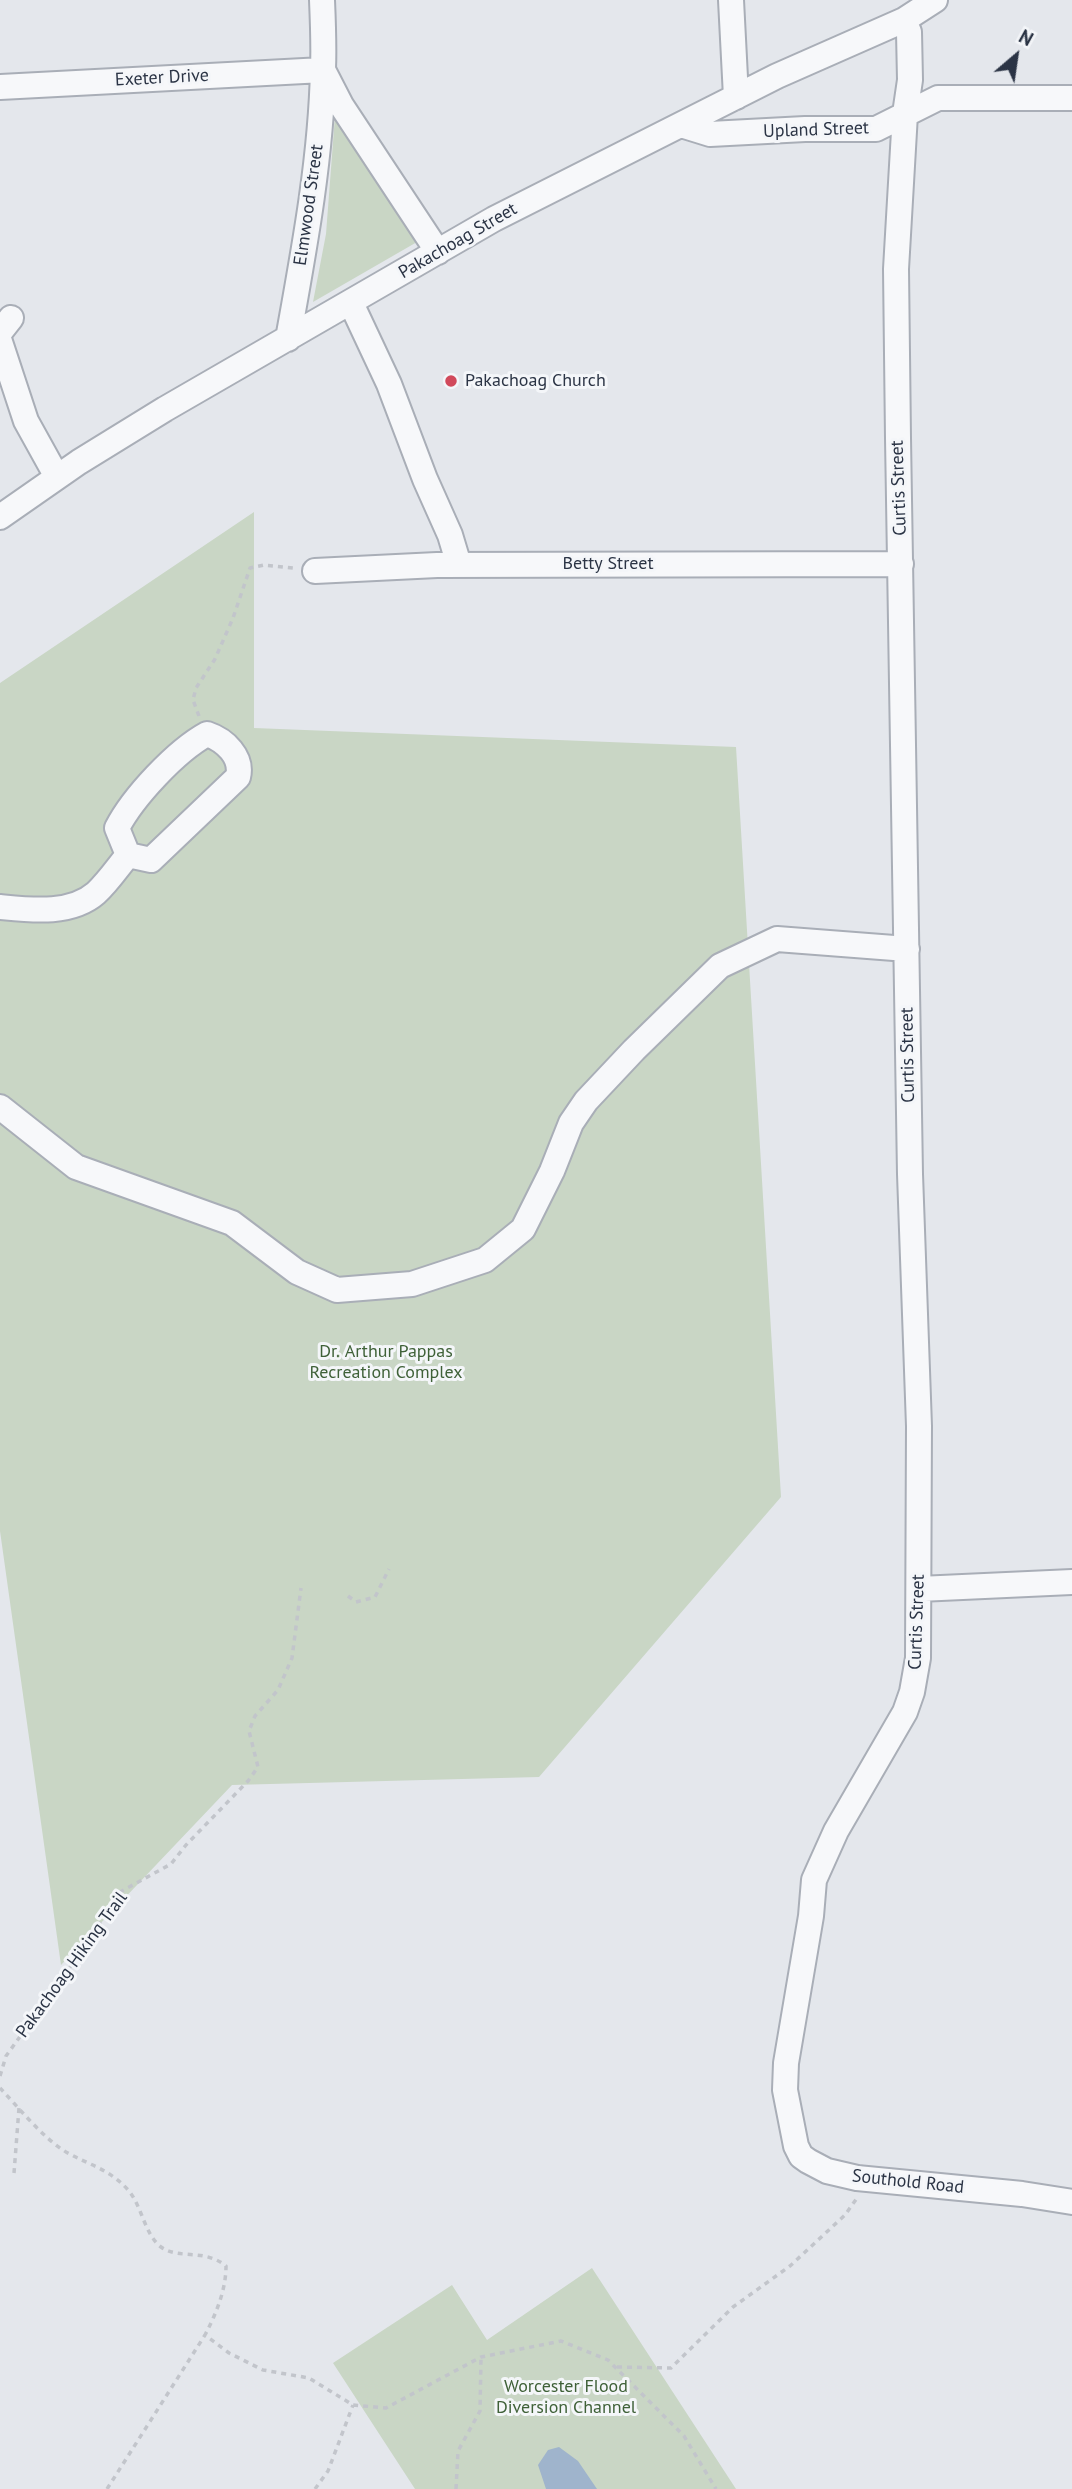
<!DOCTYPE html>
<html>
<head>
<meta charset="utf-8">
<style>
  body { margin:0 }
  #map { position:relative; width:1072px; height:2489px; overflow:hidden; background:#e4e7ec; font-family:"PT Sans",sans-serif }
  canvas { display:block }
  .north { position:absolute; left:981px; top:21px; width:70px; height:70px; -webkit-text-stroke:5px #f4f6f9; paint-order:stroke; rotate:29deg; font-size:19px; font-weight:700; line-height:28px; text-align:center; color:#2b3445 }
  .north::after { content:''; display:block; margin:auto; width:24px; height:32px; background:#2b3445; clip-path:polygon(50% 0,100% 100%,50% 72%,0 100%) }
</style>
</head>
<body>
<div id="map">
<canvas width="1072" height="2489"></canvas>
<div class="north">N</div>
</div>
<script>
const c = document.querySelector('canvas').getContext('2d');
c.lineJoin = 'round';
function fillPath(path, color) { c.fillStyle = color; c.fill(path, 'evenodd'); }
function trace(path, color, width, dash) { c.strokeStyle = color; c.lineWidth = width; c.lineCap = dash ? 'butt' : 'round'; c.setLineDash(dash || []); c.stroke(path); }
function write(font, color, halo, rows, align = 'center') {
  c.font = font + ' "PT Sans",sans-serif'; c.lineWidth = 6; c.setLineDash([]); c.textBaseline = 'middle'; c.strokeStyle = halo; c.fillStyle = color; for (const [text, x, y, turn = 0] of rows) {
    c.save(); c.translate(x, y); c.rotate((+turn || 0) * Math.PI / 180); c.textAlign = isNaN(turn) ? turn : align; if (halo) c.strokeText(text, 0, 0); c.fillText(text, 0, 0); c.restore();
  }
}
fillPath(new Path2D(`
  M 335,116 L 417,242 L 313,302 L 326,234 Z
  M 254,512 L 254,728 L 736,747 L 781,1497 L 539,1777 L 232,1785 L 61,1965 L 0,1531 L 0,683 Z
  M 592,2268 L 736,2489 L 415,2489 L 333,2363 L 452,2285 L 487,2340 Z`), '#c9d6c5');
fillPath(new Path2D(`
  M 559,2447 L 578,2461 L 597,2489 L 546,2489 L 538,2465 L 548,2450 Z`), '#9fb4cc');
const minor = new Path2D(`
  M 731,0 L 736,97
  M 904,20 L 909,32 L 910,80 L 905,114 L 896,269 L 898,438 L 910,1174 L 919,1426 L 918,1658 L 912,1692 L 905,1712 L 836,1831 L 814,1880 L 811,1916 L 786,2063 L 785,2090 L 796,2146 L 801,2156 L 808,2161 L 827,2171 L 857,2178 L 1022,2194 L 1072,2202
  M 0,87 L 323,70 L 341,105 L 438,252
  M 681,125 L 710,134 L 805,129 L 876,129 L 938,98 L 1072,98
  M 351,303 L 389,384 L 425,479 L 450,535 L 459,565
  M 0,332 L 11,318
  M 288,339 C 304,250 321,160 323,69 C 324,46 323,23 322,0
  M 0,342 L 26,421 L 57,477
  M 0,517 L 79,462 L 165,409 L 494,219 L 777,76 L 904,20 L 935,0
  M 315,571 L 437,565 L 901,564
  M 207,734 C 225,740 243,757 238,777 L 151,860 L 128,855 L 117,828 C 133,797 176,751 207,734 Z
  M 0,907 C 31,910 71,915 96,893 C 108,882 118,867 128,855
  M 0,1107 L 76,1167 L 232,1223 L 297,1272 L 337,1290 L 412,1284 L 485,1260 L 523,1229 L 552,1171 L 571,1123 L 586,1101 L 634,1050 L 720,966 L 777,939 L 907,949
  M 919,1589 L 1072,1582`);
trace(minor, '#a9aeb7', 28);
trace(new Path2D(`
  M 199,716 L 193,700 L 196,688 L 215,659 L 233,618 L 250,568 L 264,565 L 293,568
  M 348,1596 L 356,1602 L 375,1597 L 389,1569
  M 0,2076 L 6,2056 L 86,1945 L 120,1892 L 171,1864 L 186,1845 L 248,1781 L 258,1767 L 249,1731 L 255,1716 L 278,1690 L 292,1658 L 301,1588
  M 0,2088 C 19,2108 43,2138 66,2152 C 89,2165 110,2169 129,2191 C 142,2207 145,2235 161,2247 C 179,2260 204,2248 226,2266 C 226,2290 216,2314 205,2335 L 229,2353 L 263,2370 L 309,2378 L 353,2405 L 386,2408 L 481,2357 L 561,2341 L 608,2360 L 684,2436 L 716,2489
  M 14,2173 L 19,2108
  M 617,2367 L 671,2368 L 733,2307 L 790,2266 L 845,2215 L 857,2198
  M 107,2489 L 205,2335
  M 315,2489 L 328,2471 L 353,2405
  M 456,2489 L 458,2451 L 480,2411 L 481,2357`), '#c2c5cb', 3.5, [5, 5]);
trace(minor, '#f7f8fa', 24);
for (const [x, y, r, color] of [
  [451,381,7,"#d1495b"]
]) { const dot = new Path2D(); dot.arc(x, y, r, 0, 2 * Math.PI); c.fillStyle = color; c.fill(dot); trace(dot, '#f4f6f9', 2.5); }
write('18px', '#2b3445', '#f4f6f9', [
  ["Exeter Drive",162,78,-3],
  ["Upland Street",816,130,-2],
  ["Elmwood Street",309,205,-82],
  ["Pakachoag Street",458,241,-30],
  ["Curtis Street",899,488,-92],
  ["Betty Street",608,564],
  ["Curtis Street",908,1055,-91],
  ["Curtis Street",917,1622,-88],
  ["Pakachoag Hiking Trail",72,1965,-54],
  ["Southold Road",908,2182,6]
]);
write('18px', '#2b3445', '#f4f6f9', [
  ["Pakachoag Church",465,381]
], 'left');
write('18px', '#3f6138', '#f4f6f9', [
  ["Dr. Arthur Pappas",386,1352],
  ["Recreation Complex",386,1373],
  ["Worcester Flood",566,2387],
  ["Diversion Channel",566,2408]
]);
</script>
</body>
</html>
